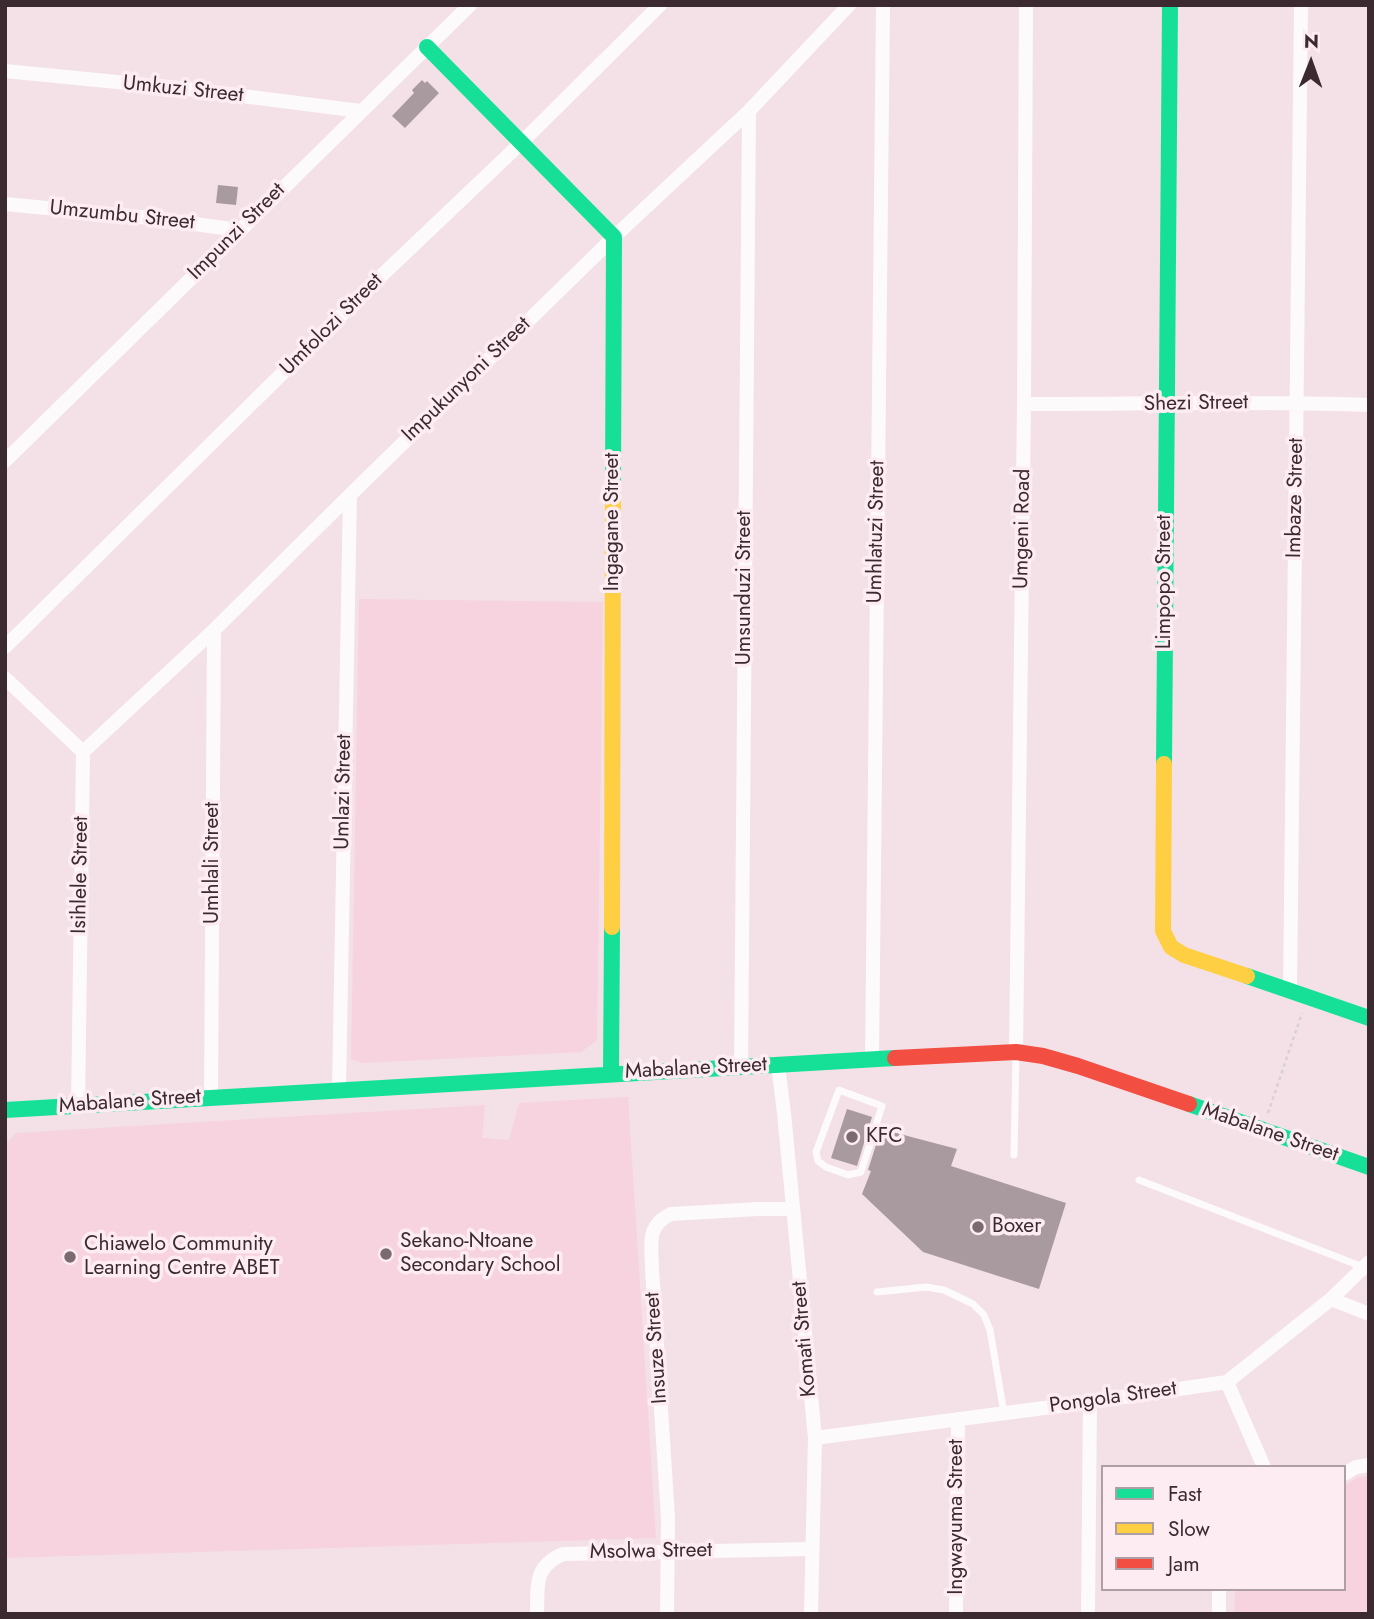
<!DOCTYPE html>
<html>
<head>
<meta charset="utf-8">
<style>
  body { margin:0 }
  #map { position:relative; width:1374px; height:1619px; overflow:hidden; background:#f3e1e7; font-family:Jost,sans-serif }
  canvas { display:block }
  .frame { position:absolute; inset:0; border:7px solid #3b2b31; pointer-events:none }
  .legend { position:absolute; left:1101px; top:1465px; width:245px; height:126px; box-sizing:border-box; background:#fdecf1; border:2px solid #af9fa4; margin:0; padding:9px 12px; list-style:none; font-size:21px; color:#3b2b31 }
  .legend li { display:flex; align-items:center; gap:14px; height:35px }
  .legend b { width:35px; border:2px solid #af9fa4 }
  .north { position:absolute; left:1276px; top:28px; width:70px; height:70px; -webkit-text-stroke:5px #fdecf1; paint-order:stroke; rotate:1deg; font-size:19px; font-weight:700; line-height:28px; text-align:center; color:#3b2b31 }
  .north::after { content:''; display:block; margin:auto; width:24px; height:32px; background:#3b2b31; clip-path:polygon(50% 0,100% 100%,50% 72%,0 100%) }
</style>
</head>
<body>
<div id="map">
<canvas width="1374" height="1619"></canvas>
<div class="frame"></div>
<ul class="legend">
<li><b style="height:9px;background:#16e098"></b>Fast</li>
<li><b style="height:9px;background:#ffcf43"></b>Slow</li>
<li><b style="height:9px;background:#f24e42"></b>Jam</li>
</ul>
<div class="north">N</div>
</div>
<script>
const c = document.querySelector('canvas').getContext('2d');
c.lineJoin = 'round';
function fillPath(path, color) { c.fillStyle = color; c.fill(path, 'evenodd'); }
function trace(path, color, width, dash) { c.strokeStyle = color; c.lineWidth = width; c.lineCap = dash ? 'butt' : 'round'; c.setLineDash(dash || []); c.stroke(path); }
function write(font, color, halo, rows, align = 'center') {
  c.font = font + ' Jost,sans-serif'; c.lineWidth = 7; c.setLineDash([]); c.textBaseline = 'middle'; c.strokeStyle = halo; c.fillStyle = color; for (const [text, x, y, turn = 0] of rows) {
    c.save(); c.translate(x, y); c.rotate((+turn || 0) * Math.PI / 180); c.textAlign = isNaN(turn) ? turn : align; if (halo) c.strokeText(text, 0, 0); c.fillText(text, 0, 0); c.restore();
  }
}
fillPath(new Path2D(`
  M 359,599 L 603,602 L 597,1040 L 581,1052 L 363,1063 L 351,1059 Z
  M 628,1097 L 656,1538 L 5,1558 L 5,1145 L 16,1133 L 485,1105 L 482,1138 L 509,1140 L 519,1103 Z
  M 1369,1476 L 1369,1614 L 1234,1614 L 1235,1589 L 1344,1589 L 1344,1486 L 1358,1477 Z`), '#f6d3df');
fillPath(new Path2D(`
  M 422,80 L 425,83 L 427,81 L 439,93 L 405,128 L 392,116 L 414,93 L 412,90 Z
  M 218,185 L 238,187 L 236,205 L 216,203 Z
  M 847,1109 L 872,1117 L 857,1166 L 831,1158 Z
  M 881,1129 L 957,1149 L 951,1166 L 1066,1203 L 1039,1289 L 923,1252 L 862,1194 L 871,1171 L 868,1170 Z`), '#a99a9f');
trace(new Path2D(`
  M 1268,1113 L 1302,1013`), '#d7d1d3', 2.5, [3.5, 3.5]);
trace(new Path2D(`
  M 839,1090 L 882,1106 L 861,1172 L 848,1175 L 826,1167 L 818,1161 L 816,1152 Z
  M 1014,1155 L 1016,1055
  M 1139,1180 L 1363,1267
  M 877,1292 L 926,1287 L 944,1290 L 973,1304 L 984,1315 L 990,1330 L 1004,1413`), '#fdfafb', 7);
trace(new Path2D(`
  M 5,71 L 188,89 L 360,111
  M 5,204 L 150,218 L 239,230
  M 1024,404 C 1139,404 1254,401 1369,405
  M 5,461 L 470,5
  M 5,647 L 378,279 L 521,143 L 660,5
  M 5,678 L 83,752 L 78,1106
  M 83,752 L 214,630 L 350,495 L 614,237 L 749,111 L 849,5
  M 1290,991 L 1301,5
  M 1016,1052 L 1024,404 L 1026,5
  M 872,1059 L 883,5
  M 778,1065 L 784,1113 L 815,1438 L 811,1614
  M 741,1066 L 749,111
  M 339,1089 L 350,495
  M 211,1097 L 214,630
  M 1331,1299 L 1369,1314
  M 1227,1382 L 1264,1467
  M 815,1438 L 1090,1402 L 1227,1382 L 1331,1299 L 1369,1262
  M 1344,1474 L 1356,1467 L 1369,1465
  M 537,1614 C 538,1586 533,1567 563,1554 L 812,1549
  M 667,1614 L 668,1518 L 652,1269 C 652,1246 645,1226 671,1214 L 758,1209 L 793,1209
  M 956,1614 L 958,1419
  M 1088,1614 L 1090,1402
  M 1219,1614 L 1219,1589`), '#fdfafb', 14);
trace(new Path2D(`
  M 427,47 L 614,237 L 613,487
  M 1164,764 L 1170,5
  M 1247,976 L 1369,1018
  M 611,1074 L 612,927
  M 1189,1104 L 1369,1167
  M 5,1110 L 895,1058`), '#16e098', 16);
trace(new Path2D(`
  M 1164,764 L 1163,931 L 1171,947 L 1184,955 L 1247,976
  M 612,927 L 613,487`), '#ffcf43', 16);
trace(new Path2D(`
  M 895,1058 L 1016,1052 L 1043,1056 L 1078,1066 L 1189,1104`), '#f24e42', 16);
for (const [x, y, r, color] of [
  [852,1137,7,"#7b6b71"],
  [978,1227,7,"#7b6b71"],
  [386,1254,7,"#7b6b71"],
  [70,1257,7,"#7b6b71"]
]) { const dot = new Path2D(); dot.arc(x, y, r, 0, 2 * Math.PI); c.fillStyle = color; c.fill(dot); trace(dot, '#fdecf1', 2.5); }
write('21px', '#3b2b31', '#fdecf1', [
  ["Umkuzi Street",183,90,6],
  ["Umzumbu Street",122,216,6],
  ["Impunzi Street",237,232,-45],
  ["Umfolozi Street",332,325,-45],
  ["Impukunyoni Street",467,380,-44],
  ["Shezi Street",1196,404,-1],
  ["Imbaze Street",1296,498,-89],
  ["Ingagane Street",613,522,-90],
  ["Umgeni Road",1023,529,-89],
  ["Umhlatuzi Street",877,532,-89],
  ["Limpopo Street",1165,582,-90],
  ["Umsunduzi Street",745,588,-90],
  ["Umlazi Street",344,792,-89],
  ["Umhlali Street",213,863,-90],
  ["Isihlele Street",81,875,-89],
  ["Mabalane Street",696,1069,-3],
  ["Mabalane Street",130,1102,-4],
  ["Mabalane Street",1270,1133,19],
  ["Komati Street",805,1339,-95],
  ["Insuze Street",657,1348,-94],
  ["Pongola Street",1113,1398,-8],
  ["Ingwayuma Street",957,1517,-90],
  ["Msolwa Street",651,1552,-1]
]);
write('21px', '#3b2b31', '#fdecf1', [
  ["KFC",866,1137],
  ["Boxer",992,1227],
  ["Sekano-Ntoane",400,1242],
  ["Secondary School",400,1266],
  ["Chiawelo Community",84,1245],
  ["Learning Centre ABET",84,1269]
], 'left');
</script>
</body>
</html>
